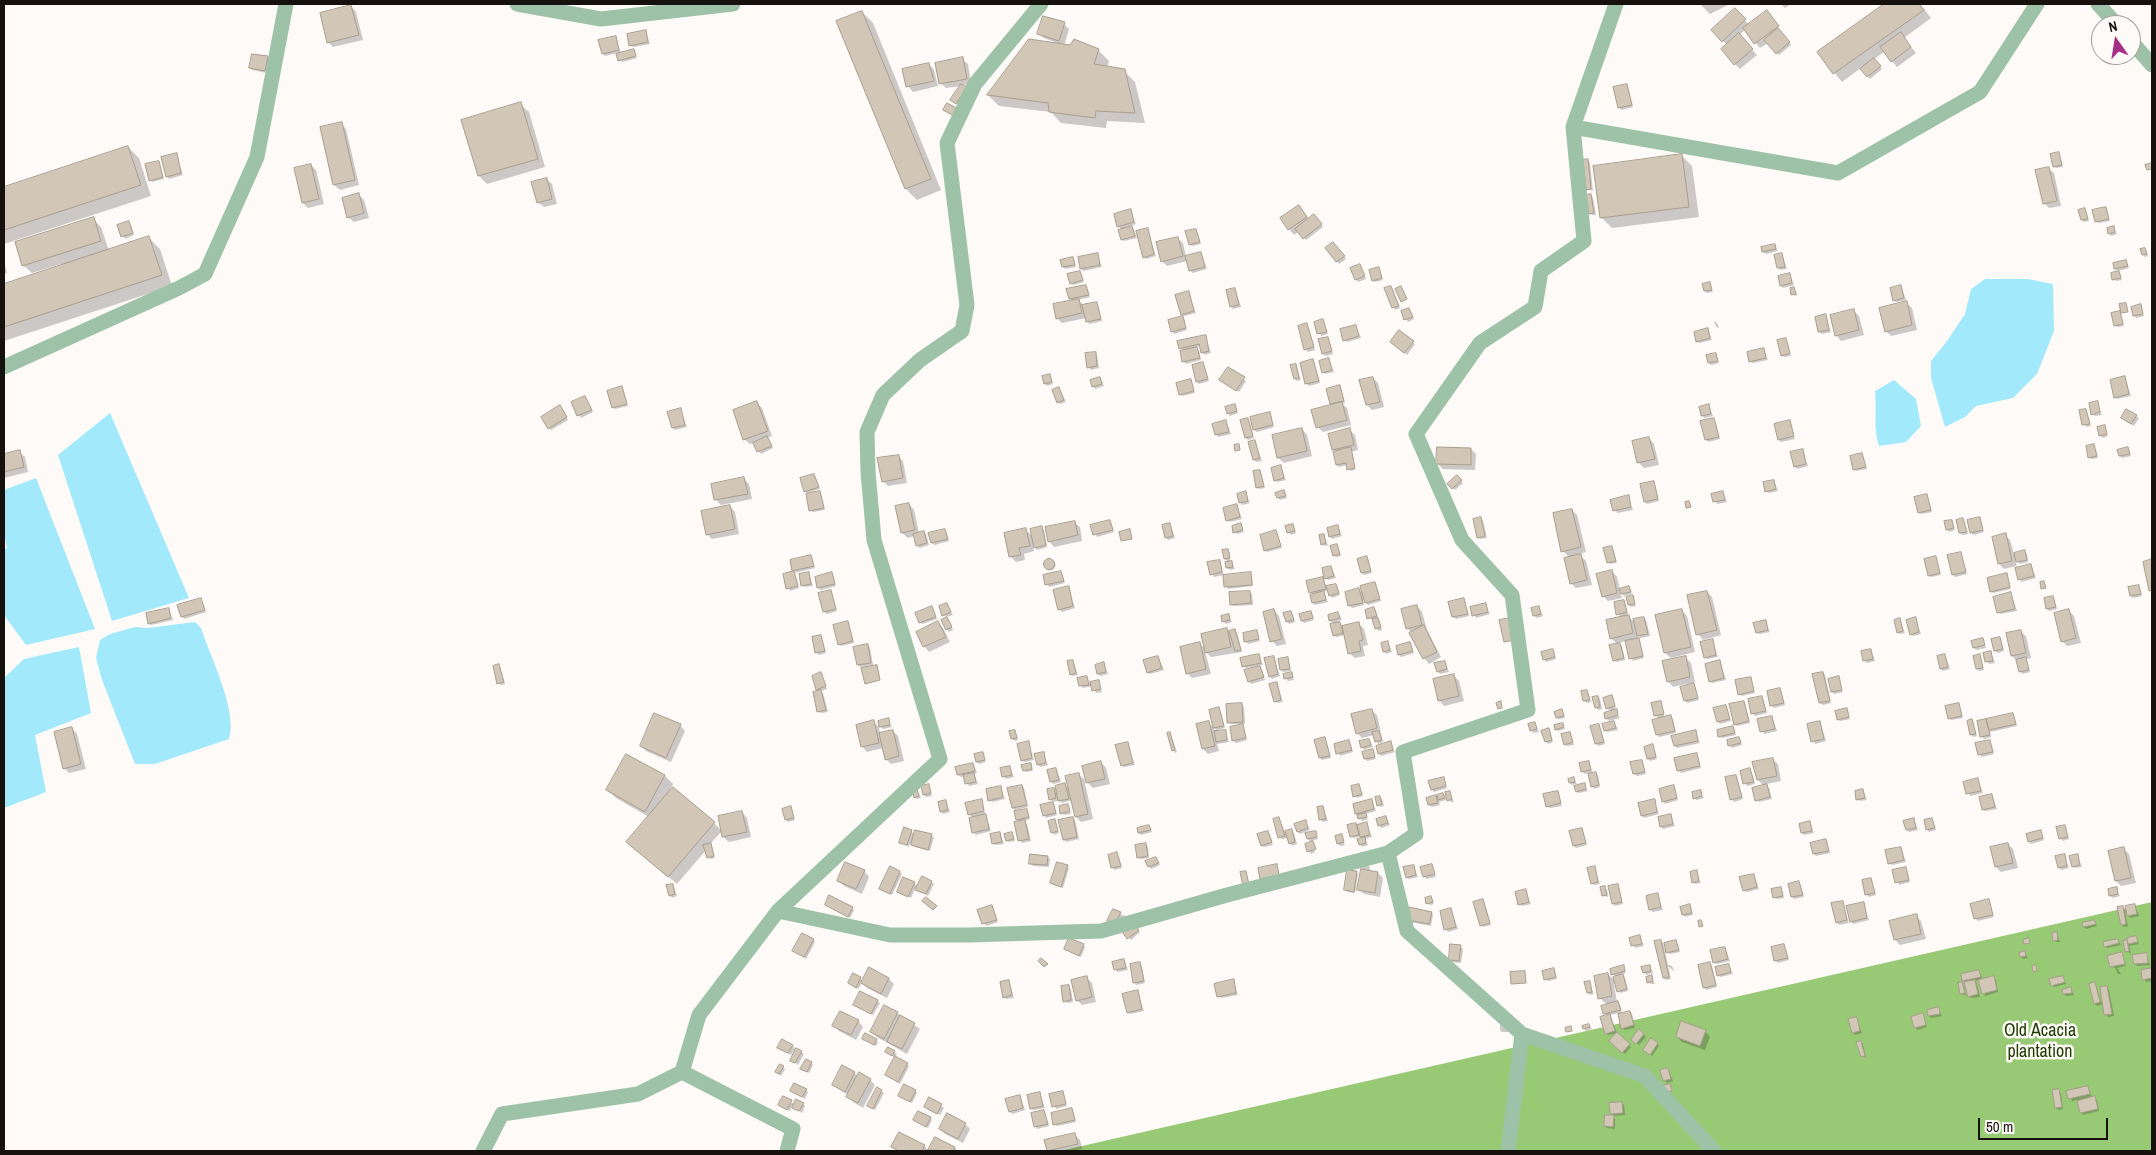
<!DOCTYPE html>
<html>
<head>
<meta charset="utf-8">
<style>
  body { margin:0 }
  #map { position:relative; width:2156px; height:1155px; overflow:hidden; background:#fefaf8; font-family:"Archivo Narrow",sans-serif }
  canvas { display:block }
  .frame { position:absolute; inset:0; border:5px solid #17110e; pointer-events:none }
  .north { position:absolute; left:2091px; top:15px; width:50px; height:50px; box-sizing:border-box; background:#fefaf8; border:1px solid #a29d9a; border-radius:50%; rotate:347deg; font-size:14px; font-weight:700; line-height:20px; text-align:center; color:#17110e }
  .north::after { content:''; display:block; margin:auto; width:18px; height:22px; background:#a52e86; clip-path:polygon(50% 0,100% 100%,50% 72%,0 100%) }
  .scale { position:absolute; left:1978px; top:1118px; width:130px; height:22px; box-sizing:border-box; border:2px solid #17110e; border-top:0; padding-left:6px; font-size:15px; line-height:18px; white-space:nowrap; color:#17110e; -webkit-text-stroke:4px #fefaf8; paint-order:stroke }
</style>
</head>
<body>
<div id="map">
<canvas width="2156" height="1155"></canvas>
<div class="frame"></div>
<div class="north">N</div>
<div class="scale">50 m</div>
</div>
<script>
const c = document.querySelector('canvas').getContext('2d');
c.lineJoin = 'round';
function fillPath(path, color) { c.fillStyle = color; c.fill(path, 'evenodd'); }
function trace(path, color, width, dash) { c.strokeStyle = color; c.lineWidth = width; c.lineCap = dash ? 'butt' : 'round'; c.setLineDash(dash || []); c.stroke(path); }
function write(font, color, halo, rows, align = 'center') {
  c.font = font + ' "Archivo Narrow",sans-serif'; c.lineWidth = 5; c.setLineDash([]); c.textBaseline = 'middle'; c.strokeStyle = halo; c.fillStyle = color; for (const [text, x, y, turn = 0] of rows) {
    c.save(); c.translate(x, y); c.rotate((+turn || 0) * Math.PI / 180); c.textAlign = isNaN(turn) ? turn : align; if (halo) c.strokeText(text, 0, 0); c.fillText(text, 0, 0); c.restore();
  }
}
fillPath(new Path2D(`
  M 2152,902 L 2152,1151 L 1060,1151 Z`), '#98c975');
fillPath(new Path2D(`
  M 1985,279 L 2028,279 L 2053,284 L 2054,331 L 2037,374 L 2013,398 L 1976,406 L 1965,417 L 1945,427 L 1931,378 L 1931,361 L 1947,341 L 1965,314 L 1971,289 Z
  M 1894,380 L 1916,399 L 1921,426 L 1906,442 L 1879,446 C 1873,428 1877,409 1875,391 Z
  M 110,413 L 189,598 L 112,621 L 58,455 Z
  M 36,478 L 95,629 L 26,645 L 4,615 L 4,550 L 7,548 L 4,533 L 4,490 Z
  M 195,622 L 201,628 C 210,656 238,711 229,739 L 155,764 L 135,764 L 102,680 L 96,658 L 100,640 L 110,634 L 135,627 L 148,628 Z
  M 79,647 L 91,713 L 35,735 L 46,792 L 4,808 L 4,678 L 24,659 Z`), '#a2eafb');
fillPath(new Path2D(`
  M 1700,4 L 1730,4 L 1710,14 Z
  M 1781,4 L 1791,4 L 1785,8 Z
  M 1886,4 L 1920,4 L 1931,18 L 1904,38 L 1916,53 L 1897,67 L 1884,52 L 1874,59 L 1882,69 L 1870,79 L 1861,68 L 1842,82 L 1818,52 Z
  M 351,6 L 356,12 L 363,40 L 333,47 L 328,42 Z
  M 1735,9 L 1749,25 L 1767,12 L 1791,45 L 1779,55 L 1768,43 L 1760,48 L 1745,30 L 1739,35 L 1757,55 L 1740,69 L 1735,64 L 1727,45 L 1713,30 Z
  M 862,12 L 873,23 L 941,190 L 917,200 L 906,189 L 838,22 Z
  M 1064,24 L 1069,29 L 1064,46 L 1098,50 L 1109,61 L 1107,68 L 1124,71 L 1135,82 L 1145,123 L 1107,121 L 1106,128 L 1061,123 L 1051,112 L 999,106 L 988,95 L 1030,41 L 1060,44 L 1044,38 L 1038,33 Z
  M 646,32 L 650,44 L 633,47 L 631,45 Z
  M 615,37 L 621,53 L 633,50 L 637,58 L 622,62 L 617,53 L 605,56 L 603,54 Z
  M 267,58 L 270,60 L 267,73 L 252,70 L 250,68 Z
  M 962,59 L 968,64 L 971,84 L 961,85 L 966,88 L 959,105 L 954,102 L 961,86 L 946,88 L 941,83 Z
  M 929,64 L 934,70 L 938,86 L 913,92 L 908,86 Z
  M 1627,85 L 1633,107 L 1621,110 L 1619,107 Z
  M 520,104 L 529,112 L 545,167 L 487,184 L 479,176 L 463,121 Z
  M 341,124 L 346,129 L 359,185 L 340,190 L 334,185 L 321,128 Z
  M 128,147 L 139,158 L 151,196 L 4,244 L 4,188 Z
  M 2058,153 L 2063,167 L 2056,168 L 2054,166 Z
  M 176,154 L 183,175 L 169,179 L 167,176 Z
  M 1681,155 L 1692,166 L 1699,217 L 1612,228 L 1601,217 Z
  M 1588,160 L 1590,163 L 1593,191 L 1587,189 Z
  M 158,162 L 164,179 L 152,182 L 150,180 Z
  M 311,165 L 316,170 L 324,204 L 308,208 L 303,203 Z
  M 2048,168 L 2054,173 L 2061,206 L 2049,208 L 2044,203 Z
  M 546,179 L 552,184 L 557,204 L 544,207 L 538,202 Z
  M 359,195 L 364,200 L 369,218 L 354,222 L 348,217 Z
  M 1591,195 L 1593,198 L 1596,215 L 1592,215 L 1590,213 Z
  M 1299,206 L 1309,219 L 1316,218 L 1323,227 L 1306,240 L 1299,231 L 1294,235 L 1281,219 Z
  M 2105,208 L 2110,221 L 2098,223 L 2096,221 Z
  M 2085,210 L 2089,221 L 2084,222 L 2082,220 Z
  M 1130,211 L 1136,224 L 1130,226 L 1134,230 L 1137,238 L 1124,241 L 1122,239 L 1122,230 L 1118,226 Z
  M 93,219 L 101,227 L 109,251 L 149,238 L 160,249 L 172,286 L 4,341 L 4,285 L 62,266 L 61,264 L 32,273 L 23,265 Z
  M 129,223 L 134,235 L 125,239 L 119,226 Z
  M 2113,227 L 2117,234 L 2111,236 L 2109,233 Z
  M 1147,230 L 1156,256 L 1146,259 L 1144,257 Z
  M 1196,230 L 1201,244 L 1192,246 L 1190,244 Z
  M 1177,238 L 1183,243 L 1186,257 L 1201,253 L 1207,269 L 1192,273 L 1187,261 L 1167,266 L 1162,261 Z
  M 1333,243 L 1346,259 L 1339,264 L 1327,248 Z
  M 1774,245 L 1778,251 L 1766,254 L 1763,252 L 1762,248 Z
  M 2145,249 L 2147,252 L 2148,256 L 2145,257 L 2143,255 Z
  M 1097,254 L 1102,267 L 1083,271 L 1081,268 Z
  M 1782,254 L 1787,269 L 1780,270 L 1778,268 Z
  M 1073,258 L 1076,267 L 1065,269 L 1063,267 Z
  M 4,261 L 7,273 L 4,274 Z
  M 2126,261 L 2129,268 L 2118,271 L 2115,269 Z
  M 1360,266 L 1366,279 L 1358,282 L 1356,279 Z
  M 1378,268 L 1383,280 L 1375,282 L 1373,280 Z
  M 1080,272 L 1084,282 L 1073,285 L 1071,283 Z
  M 2119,273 L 2122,280 L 2116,281 L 2114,279 Z
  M 1790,275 L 1794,285 L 1783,288 L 1781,286 Z
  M 1710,284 L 1713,292 L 1707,293 L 1705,291 Z
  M 1086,286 L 1090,297 L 1078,300 L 1085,306 L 1096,303 L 1102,321 L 1089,324 L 1086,318 L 1062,323 L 1057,318 L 1072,301 L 1070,299 Z
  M 1901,286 L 1906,300 L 1896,302 L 1894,300 Z
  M 1391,287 L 1400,308 L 1395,310 L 1385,289 Z
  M 1235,289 L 1241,307 L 1233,309 L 1231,306 Z
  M 1791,289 L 1796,291 L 1797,296 L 1793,295 Z
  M 1188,292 L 1196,313 L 1184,316 L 1182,314 Z
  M 1906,303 L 1912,308 L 1917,330 L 1891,336 L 1886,331 Z
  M 2140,306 L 2144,316 L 2136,318 L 2134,315 Z
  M 1409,309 L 1414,319 L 1408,322 L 1402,312 Z
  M 1853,310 L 1859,316 L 1864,335 L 1841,341 L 1836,335 Z
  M 2119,312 L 2124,326 L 2117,327 L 2115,325 Z
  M 1825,315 L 1831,332 L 1822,334 L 1819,332 Z
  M 1182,317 L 1187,330 L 1174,334 L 1172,331 Z
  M 1323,321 L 1328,334 L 1321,336 L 1316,323 Z
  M 1714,322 L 1716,322 L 1719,327 L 1717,328 Z
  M 1307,325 L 1315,350 L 1308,352 L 1305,349 Z
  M 1356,327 L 1361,338 L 1347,342 L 1344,340 Z
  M 1708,330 L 1712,340 L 1699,343 L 1697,341 Z
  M 1205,336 L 1211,353 L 1204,355 L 1201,346 L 1195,347 L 1199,351 L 1201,360 L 1186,364 L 1183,361 L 1184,351 L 1180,348 Z
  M 1328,338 L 1333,354 L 1326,356 L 1323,354 Z
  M 1786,340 L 1791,356 L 1784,357 L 1782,355 Z
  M 1413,342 L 1415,344 L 1407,355 L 1394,344 Z
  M 1764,350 L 1768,360 L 1753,363 L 1750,361 Z
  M 1095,353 L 1097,355 L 1099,368 L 1091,370 L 1089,367 Z
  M 1715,354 L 1719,363 L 1711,365 L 1709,363 Z
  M 1329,360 L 1334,372 L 1325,374 L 1323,372 Z
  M 1313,361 L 1320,383 L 1309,386 L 1306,383 Z
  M 1203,364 L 1209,381 L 1199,384 L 1197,382 Z
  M 1296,365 L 1301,380 L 1297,381 L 1295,379 Z
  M 1228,368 L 1246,381 L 1239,392 L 1220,380 Z
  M 1049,375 L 1053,384 L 1047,386 L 1045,383 Z
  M 1100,378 L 1104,386 L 1095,389 L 1093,386 Z
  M 1373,378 L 1378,383 L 1384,407 L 1372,410 L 1367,405 Z
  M 2125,378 L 2131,396 L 2117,399 L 2115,397 Z
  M 1190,380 L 1195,393 L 1182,396 L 1180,394 Z
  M 1340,387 L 1345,403 L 1342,404 L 1347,408 L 1351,425 L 1323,432 L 1318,427 L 1332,405 L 1331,404 Z
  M 622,388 L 628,406 L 615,409 L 613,407 Z
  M 1059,388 L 1066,402 L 1060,404 L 1058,402 Z
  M 585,397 L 593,412 L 581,418 L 573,403 Z
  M 757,403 L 762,408 L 772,436 L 767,438 L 773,448 L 761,454 L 754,443 L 750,444 L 744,439 Z
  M 2097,403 L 2102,415 L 2095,416 L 2092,414 Z
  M 1235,406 L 1238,413 L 1230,416 L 1228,413 Z
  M 1709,406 L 1713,416 L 1705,418 L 1702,416 Z
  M 562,409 L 568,420 L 551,430 L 549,428 Z
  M 680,410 L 687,427 L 675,430 L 673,428 Z
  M 2086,410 L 2091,426 L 2086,427 L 2080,411 Z
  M 2127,410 L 2139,418 L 2134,426 L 2124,420 Z
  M 1269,414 L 1274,427 L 1257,432 L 1254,430 Z
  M 1247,419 L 1254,438 L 1248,440 L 1246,438 Z
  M 1714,419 L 1720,439 L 1708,442 L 1706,439 Z
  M 1789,421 L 1795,439 L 1781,442 L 1779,440 Z
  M 1226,422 L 1231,434 L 1218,437 L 1213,425 Z
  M 2104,427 L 2108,436 L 2103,438 L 2100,435 Z
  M 1302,429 L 1307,435 L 1312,456 L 1284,463 L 1278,458 Z
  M 1349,430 L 1355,435 L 1358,450 L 1350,452 L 1355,470 L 1351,471 L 1347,465 L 1339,467 L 1337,465 L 1336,452 L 1333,450 Z
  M 1649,438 L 1654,444 L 1659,465 L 1644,468 L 1639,463 L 1634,442 Z
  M 1254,441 L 1262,461 L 1256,462 L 1254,460 Z
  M 2094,445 L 2098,458 L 2092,459 L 2089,457 Z
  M 2128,448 L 2131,456 L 2122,458 L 2120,456 Z
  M 1471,449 L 1476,454 L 1475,470 L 1443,469 L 1438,464 Z
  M 1802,450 L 1808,466 L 1797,469 L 1795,466 Z
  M 19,452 L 25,457 L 28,472 L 4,478 L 4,455 Z
  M 1862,454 L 1867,469 L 1856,471 L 1854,469 Z
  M 898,456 L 903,461 L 907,483 L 888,486 L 883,481 Z
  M 1280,467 L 1286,480 L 1277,482 L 1275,480 Z
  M 1260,471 L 1265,488 L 1260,489 L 1257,487 Z
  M 814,475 L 820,489 L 807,493 L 805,491 Z
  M 1457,476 L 1463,483 L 1455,490 L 1449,484 Z
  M 744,479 L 749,484 L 752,499 L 721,505 L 716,500 L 712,485 Z
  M 1774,481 L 1778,491 L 1769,493 L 1766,491 Z
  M 1653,482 L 1659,501 L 1647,504 L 1645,502 Z
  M 1284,492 L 1287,498 L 1280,500 L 1278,498 Z
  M 820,493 L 825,510 L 813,512 L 810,510 Z
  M 1245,493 L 1250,503 L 1242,505 L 1240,502 Z
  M 1723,493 L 1727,502 L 1717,504 L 1713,495 Z
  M 1927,495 L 1932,512 L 1921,514 L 1919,512 Z
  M 1628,497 L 1633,510 L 1617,513 L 1612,501 Z
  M 909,504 L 914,510 L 919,533 L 924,532 L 926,534 L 929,545 L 919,548 L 914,536 L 908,538 L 902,533 Z
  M 730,506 L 735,512 L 739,534 L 712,539 L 707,534 Z
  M 1237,506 L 1242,519 L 1230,522 L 1227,520 Z
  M 1572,510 L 1577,515 L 1586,552 L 1579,554 L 1586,561 L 1592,585 L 1576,588 L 1571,583 L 1570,558 L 1563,551 Z
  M 1979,518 L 1984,532 L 1974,535 L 1971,533 Z
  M 1481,519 L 1483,521 L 1487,538 L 1480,539 L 1478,537 Z
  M 1963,519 L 1968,534 L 1962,535 L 1960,533 Z
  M 1110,521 L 1114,532 L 1097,537 L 1092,526 Z
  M 1951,521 L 1955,530 L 1949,532 L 1947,529 Z
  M 1074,522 L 1080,527 L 1082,541 L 1054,547 L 1049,541 Z
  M 1170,524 L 1175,538 L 1168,540 L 1166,538 Z
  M 1240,525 L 1244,532 L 1237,534 L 1234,532 Z
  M 1293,525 L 1296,533 L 1291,535 L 1289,532 Z
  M 1338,527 L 1342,536 L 1332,539 L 1330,536 Z
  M 1041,528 L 1044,530 L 1047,547 L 1037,550 L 1033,545 L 1034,551 L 1024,554 L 1025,560 L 1016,562 L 1011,557 L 1005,534 L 1025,529 L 1033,537 Z
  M 945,530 L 949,541 L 934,545 L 932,543 Z
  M 1276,532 L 1282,548 L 1267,552 L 1265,550 Z
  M 1323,535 L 1328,545 L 1325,546 L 1322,544 Z
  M 2005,535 L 2010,540 L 2014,554 L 2024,552 L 2027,554 L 2028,562 L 2020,564 L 2015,559 L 2017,568 L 2031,565 L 2036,578 L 2021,582 L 2016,566 L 2004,569 L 1999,564 Z
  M 1337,545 L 1341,556 L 1336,557 L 1334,555 Z
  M 1612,547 L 1617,563 L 1610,564 L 1608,562 Z
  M 1228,550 L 1230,553 L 1230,561 L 1235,569 L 1230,570 L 1227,568 L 1229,563 L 1225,559 L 1224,551 Z
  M 1960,553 L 1967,574 L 1955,577 L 1953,574 Z
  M 811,556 L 815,568 L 794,573 L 799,588 L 790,591 L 784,575 L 796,572 L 793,570 Z
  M 1366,557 L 1372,573 L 1364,575 L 1362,573 Z
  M 1935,557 L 1941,575 L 1931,577 L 1929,575 Z
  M1044.5 565a5.5 5.5 0 1 1 11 0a5.5 5.5 0 1 1-11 0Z
  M 1219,561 L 1224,575 L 1214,577 L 1212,574 Z
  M 1331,567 L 1336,578 L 1328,580 L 1326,578 Z
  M 1612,571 L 1617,577 L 1620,590 L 1629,588 L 1632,594 L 1624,596 L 1620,592 L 1622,598 L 1608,601 L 1603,596 Z
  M 1061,572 L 1065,583 L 1049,587 L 1044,576 Z
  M 809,574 L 813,586 L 805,587 L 803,585 Z
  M 832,574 L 836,586 L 821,590 L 818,588 Z
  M 1250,574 L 1252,576 L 1253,586 L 1228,589 L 1226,586 Z
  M 2006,574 L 2011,589 L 1993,593 L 1991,591 Z
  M 1322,578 L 1327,587 L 1336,585 L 1340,595 L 1332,598 L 1328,590 L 1323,592 L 1328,602 L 1315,605 L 1313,603 L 1313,595 L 1310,592 Z
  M 1375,583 L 1381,601 L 1368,605 L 1363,600 L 1364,605 L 1352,608 L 1350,606 L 1346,593 L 1359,590 L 1364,594 Z
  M 2138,586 L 2142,596 L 2133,598 L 2131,596 Z
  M 1068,588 L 1075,608 L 1062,612 L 1059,609 Z
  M 831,591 L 837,611 L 827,614 L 824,612 Z
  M 1250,592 L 1252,594 L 1253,605 L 1233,606 L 1231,604 Z
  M 1707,592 L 1712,597 L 1721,635 L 1703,640 L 1698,634 Z
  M 2011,594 L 2017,611 L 2000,614 L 1998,612 Z
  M 1632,597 L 1636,606 L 1631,607 L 1629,605 Z
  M 2053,598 L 2057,609 L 2049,611 L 2047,608 Z
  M 201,599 L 206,612 L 184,619 L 182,616 Z
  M 1464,599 L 1469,616 L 1456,619 L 1453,617 Z
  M 1624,601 L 1628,614 L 1627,615 L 1635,623 L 1644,618 L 1646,620 L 1650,636 L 1640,638 L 1637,634 L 1644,658 L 1633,661 L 1626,641 L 1619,643 L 1622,646 L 1625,660 L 1616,662 L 1614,660 L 1618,645 L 1611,638 L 1622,618 L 1618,614 Z
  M 947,604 L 953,615 L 946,617 L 944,615 Z
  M 1485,605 L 1490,614 L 1476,618 L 1472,608 Z
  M 1417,606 L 1422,612 L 1427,630 L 1441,657 L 1429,664 L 1424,658 L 1412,633 L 1408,629 Z
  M 931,608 L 937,619 L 922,624 L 920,622 Z
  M 1539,608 L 1543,616 L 1537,618 L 1534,616 Z
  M 168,609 L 173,620 L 151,625 L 149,623 Z
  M 1374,609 L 1376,611 L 1382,630 L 1378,631 L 1373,619 L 1368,618 Z
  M 1274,610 L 1279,616 L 1286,644 L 1277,646 L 1272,641 Z
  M 1682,611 L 1687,616 L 1695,652 L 1671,658 L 1665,653 Z
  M 2069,611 L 2074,616 L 2081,643 L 2067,646 L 2062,641 Z
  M 1291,612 L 1295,622 L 1289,624 L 1287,621 Z
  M 1311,612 L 1314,620 L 1304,623 L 1302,621 Z
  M 1338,613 L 1342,620 L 1338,621 L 1343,628 L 1359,624 L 1364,629 L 1368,645 L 1363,646 L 1365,656 L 1355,658 L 1349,653 L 1345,635 L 1336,637 L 1334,635 L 1334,624 L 1330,621 Z
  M 1228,615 L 1232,622 L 1226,624 L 1223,621 Z
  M 1915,619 L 1921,634 L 1913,636 L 1911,634 Z
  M 1900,620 L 1905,633 L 1900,634 L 1898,632 Z
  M 949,621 L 953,630 L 949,632 L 947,629 Z
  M 938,622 L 943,628 L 950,642 L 929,652 L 924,646 Z
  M 1765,622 L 1770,632 L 1759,634 L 1757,632 Z
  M 848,623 L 854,643 L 841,646 L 839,644 Z
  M 1227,630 L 1237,633 L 1242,652 L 1211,657 L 1205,651 L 1211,674 L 1192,678 L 1187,673 L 1199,643 L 1206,650 Z
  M 2020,631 L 2026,636 L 2031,658 L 2026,659 L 2030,672 L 2022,674 L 2017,661 L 2012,656 Z
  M 1256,632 L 1260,641 L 1248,644 L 1246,642 Z
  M 821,636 L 826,653 L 819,655 L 817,653 Z
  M 2000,638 L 2004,651 L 1998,653 L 1995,651 Z
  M 1712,640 L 1718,657 L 1707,659 L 1705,657 Z
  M 1983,640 L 1986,648 L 1976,650 L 1974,648 Z
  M 1388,643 L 1392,652 L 1386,654 L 1384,652 Z
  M 1410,644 L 1414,653 L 1401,657 L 1399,655 Z
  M 868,645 L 870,648 L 873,665 L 860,667 L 858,665 Z
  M 1553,650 L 1556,659 L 1546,662 L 1544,659 Z
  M 1871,650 L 1875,661 L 1867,663 L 1864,660 Z
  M 1991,653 L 1995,663 L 1989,664 L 1985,654 Z
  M 1259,655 L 1263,665 L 1246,668 L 1243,666 Z
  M 1945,655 L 1950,669 L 1943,671 L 1941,669 Z
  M 1979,656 L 1984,670 L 1979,671 L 1977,669 Z
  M 1158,657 L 1164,670 L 1150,674 L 1148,672 Z
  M 1273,657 L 1280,676 L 1272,679 L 1270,676 Z
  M 1685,657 L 1691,663 L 1695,682 L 1673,687 L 1668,681 Z
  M 1288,659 L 1291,671 L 1283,672 L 1281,670 Z
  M 1073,661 L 1078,675 L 1073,676 L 1071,674 Z
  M 1445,662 L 1449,672 L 1440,674 L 1438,672 Z
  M 1720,662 L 1726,680 L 1712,683 L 1710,681 Z
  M 1104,664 L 1108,674 L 1100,676 L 1098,674 Z
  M 499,665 L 505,684 L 501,685 L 499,683 Z
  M 1259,666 L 1262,670 L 1265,680 L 1251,684 L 1249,681 Z
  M 1291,673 L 1294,680 L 1288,681 L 1284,675 Z
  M 1823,673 L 1825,675 L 1831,703 L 1823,705 L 1820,703 Z
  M 821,674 L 827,689 L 821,691 L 823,693 L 828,712 L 821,713 L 818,711 L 820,691 L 817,689 Z
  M 1454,676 L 1459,681 L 1464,701 L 1444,706 L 1439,700 Z
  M 1086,677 L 1089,683 L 1098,681 L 1102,692 L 1096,693 L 1093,686 L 1083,688 L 1081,686 Z
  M 1750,678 L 1755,693 L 1742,696 L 1739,694 Z
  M 1838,678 L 1843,692 L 1834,694 L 1832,692 Z
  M 1277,683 L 1283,702 L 1277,703 L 1275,701 Z
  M 1694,685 L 1699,700 L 1687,703 L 1685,700 Z
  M 1780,689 L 1785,705 L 1774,708 L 1771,705 Z
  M 1587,691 L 1591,702 L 1587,703 L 1584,701 Z
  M 1597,697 L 1600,699 L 1602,709 L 1598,710 L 1596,707 Z
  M 1612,697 L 1616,708 L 1614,709 L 1620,718 L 1609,721 L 1606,718 L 1611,712 L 1607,708 Z
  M 1762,697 L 1767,713 L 1755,716 L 1752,713 Z
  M 1744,702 L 1750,723 L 1737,726 L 1735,724 Z
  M 1660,703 L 1665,718 L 1671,717 L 1673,719 L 1676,733 L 1659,737 L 1657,734 L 1659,719 L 1656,716 L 1653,704 Z
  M 1241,704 L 1244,707 L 1245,724 L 1231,724 L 1228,722 Z
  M 1958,704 L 1963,718 L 1951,720 L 1949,718 Z
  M 1726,706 L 1731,721 L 1720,724 L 1718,722 Z
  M 1219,709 L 1225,728 L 1217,730 L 1214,728 Z
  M 1371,710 L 1377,715 L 1383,742 L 1378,744 L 1374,735 L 1362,738 L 1357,733 Z
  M 1846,710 L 1850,719 L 1840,721 L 1838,719 Z
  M 1562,711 L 1565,718 L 1559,719 L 1557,717 Z
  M 2013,714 L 2017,726 L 1990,732 L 1991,737 L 1984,739 L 1982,737 L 1978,722 Z
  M 1772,717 L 1777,731 L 1764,734 L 1759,720 Z
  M 888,720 L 892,727 L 883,729 L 880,727 Z
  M 1972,721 L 1977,736 L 1973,737 L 1971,734 Z
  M 873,722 L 879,727 L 880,734 L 893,731 L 898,736 L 904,761 L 891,764 L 886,759 L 883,748 L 867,752 L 862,746 Z
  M 1614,722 L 1618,730 L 1607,732 L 1605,730 Z
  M 1820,722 L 1826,741 L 1815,744 L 1808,725 Z
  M 1208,723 L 1214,728 L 1214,733 L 1225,731 L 1229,742 L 1217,744 L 1219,751 L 1208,754 L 1203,749 Z
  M 1535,724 L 1539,732 L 1533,733 L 1530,725 Z
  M 1562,724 L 1565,729 L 1558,731 L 1556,729 Z
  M 680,725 L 685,731 L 671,762 L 646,751 L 641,746 Z
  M 1242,725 L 1247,740 L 1236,743 L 1233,740 Z
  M 1599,725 L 1605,744 L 1599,746 L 1596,744 Z
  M 1733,727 L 1736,735 L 1722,738 L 1719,736 Z
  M 72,728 L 77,734 L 86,769 L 69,773 L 64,768 Z
  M 1549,730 L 1553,742 L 1548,744 L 1546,741 Z
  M 1015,732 L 1018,740 L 1015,741 L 1012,739 Z
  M 1696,732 L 1700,743 L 1677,748 L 1675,746 Z
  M 1170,733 L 1177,752 L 1175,753 L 1168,734 Z
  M 1570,733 L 1574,745 L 1567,746 L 1565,744 Z
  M 1324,738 L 1331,758 L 1322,760 L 1320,758 Z
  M 1739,739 L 1742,745 L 1732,748 L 1729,745 Z
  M 1369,740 L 1373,747 L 1364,750 L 1362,747 Z
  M 1989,741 L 1994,754 L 1982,757 L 1979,754 Z
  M 1349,742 L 1353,752 L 1340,756 L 1335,745 Z
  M 1028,743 L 1034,760 L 1024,762 L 1022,760 Z
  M 1390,743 L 1395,752 L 1381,756 L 1379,753 Z
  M 1127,744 L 1135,765 L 1124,767 L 1122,765 Z
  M 1653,746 L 1657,759 L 1650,761 L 1648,759 Z
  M 1372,750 L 1376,759 L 1367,761 L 1365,759 Z
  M 1043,753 L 1048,765 L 1040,767 L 1038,764 Z
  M 982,754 L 986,762 L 979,764 L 977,762 Z
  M 1696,754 L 1701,768 L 1681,773 L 1678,770 Z
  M 627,756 L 665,776 L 673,784 L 669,792 L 714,823 L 722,831 L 710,844 L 715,858 L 710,859 L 706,850 L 677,884 L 636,850 L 649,817 L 616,798 L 608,790 Z
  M 1772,759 L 1778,764 L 1781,781 L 1766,784 L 1769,788 L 1772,799 L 1759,802 L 1757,800 L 1764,786 L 1758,780 Z
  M 1641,761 L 1646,774 L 1637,776 L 1634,774 Z
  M 1101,762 L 1106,768 L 1110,784 L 1093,788 L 1088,783 L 1084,767 Z
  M 1589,762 L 1593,774 L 1598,775 L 1600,787 L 1594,789 L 1589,773 L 1585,774 L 1582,771 Z
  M 973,764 L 977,773 L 974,774 L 978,784 L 969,786 L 965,776 L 961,777 L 958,775 Z
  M 1030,764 L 1033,771 L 1026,772 L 1024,770 Z
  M 1009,767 L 1014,777 L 1006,779 L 1004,777 Z
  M 1056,769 L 1061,782 L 1053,784 L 1051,782 Z
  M 1750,770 L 1755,784 L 1747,786 L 1745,783 Z
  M 1078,774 L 1084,779 L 1093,819 L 1081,822 L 1076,817 L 1072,800 L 1062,803 L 1059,800 L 1053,802 L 1050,799 L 1053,789 L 1058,794 L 1065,785 L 1070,789 Z
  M 1736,776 L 1743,799 L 1734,802 L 1732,799 Z
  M 1443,778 L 1447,788 L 1434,792 L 1432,790 Z
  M 1574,779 L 1577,784 L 1572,785 L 1570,783 Z
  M 1978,780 L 1983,793 L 1970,796 L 1965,783 Z
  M 1359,785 L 1363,796 L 1357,798 L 1355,796 Z
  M 1584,785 L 1588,791 L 1579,793 L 1577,791 Z
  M 929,786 L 932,796 L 926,797 L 924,795 Z
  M 1022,786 L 1024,788 L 1028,807 L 1015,810 L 1013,808 Z
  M 1673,786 L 1678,800 L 1665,804 L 1663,801 Z
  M 1000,787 L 1005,799 L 992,802 L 990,800 Z
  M 917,790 L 921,798 L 917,799 L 915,797 Z
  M 1863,791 L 1867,800 L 1860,801 L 1858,799 Z
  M 1449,792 L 1454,802 L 1451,802 L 1445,797 L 1446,800 L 1439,802 L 1440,805 L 1432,807 L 1429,805 L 1428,799 L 1443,795 L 1448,800 Z
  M 1557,792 L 1562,806 L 1550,808 L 1547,806 Z
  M 1700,792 L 1704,798 L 1697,800 L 1694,798 Z
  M 1992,795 L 1997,809 L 1985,811 L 1983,809 Z
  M 1380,797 L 1382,799 L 1384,806 L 1381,807 L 1378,805 Z
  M 945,801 L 950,812 L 943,814 L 941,812 Z
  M 981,801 L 991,831 L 976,835 L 973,832 L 973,818 L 969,814 Z
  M 1372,801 L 1376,811 L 1365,814 L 1368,819 L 1362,821 L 1356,813 Z
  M 1654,801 L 1659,814 L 1644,818 L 1642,816 Z
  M 1053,803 L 1057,815 L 1046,818 L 1044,815 Z
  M 1068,806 L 1071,814 L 1064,815 L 1061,813 Z
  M 1323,807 L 1328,821 L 1323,822 L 1320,819 Z
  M 790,808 L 795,820 L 788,822 L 786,820 Z
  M 1026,810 L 1030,819 L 1024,821 L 1027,824 L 1031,841 L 1022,843 L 1020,840 L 1020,822 L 1017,820 Z
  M 742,812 L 747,818 L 751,837 L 729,842 L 723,837 Z
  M 1670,816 L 1675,826 L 1663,829 L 1661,826 Z
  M 1386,817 L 1390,825 L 1381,828 L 1379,825 Z
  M 1072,818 L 1075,820 L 1079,839 L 1066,842 L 1064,840 Z
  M 1279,818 L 1285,833 L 1291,831 L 1294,833 L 1297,844 L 1292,846 L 1288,838 L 1282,839 L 1280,837 Z
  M 1055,820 L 1059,833 L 1054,835 L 1052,832 Z
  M 1914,820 L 1918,830 L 1909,832 L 1907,830 Z
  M 1932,820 L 1936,830 L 1929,832 L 1927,829 Z
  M 1305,821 L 1310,830 L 1300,834 L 1298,832 Z
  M 1810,822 L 1814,833 L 1804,835 L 1802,833 Z
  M 1366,823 L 1372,837 L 1365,839 L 1368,845 L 1362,847 L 1360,844 L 1363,839 L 1361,836 L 1353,838 L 1348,826 Z
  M 1149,827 L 1152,832 L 1141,835 L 1139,833 Z
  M 2064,827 L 2069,839 L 2063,841 L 2060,838 Z
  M 1582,829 L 1587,845 L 1576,848 L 1574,846 Z
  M 911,831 L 915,835 L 916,831 L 934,837 L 930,851 L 915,847 L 910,843 L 909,847 L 901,843 Z
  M 1268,832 L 1273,845 L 1264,847 L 1262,845 Z
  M 2040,832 L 2044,840 L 2031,844 L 2029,841 Z
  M 1000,833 L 1004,844 L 996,845 L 993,843 Z
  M 1012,833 L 1015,841 L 1009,842 L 1007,840 Z
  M 1315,833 L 1318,839 L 1311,841 L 1313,844 L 1315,852 L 1311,854 L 1306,845 L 1312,843 L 1308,839 Z
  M 1341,836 L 1345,845 L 1340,846 L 1338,844 Z
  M 1826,841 L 1830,853 L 1816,856 L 1814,854 Z
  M 2008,844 L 2013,849 L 2018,868 L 2001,872 L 1996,867 Z
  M 1145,845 L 1148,847 L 1149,858 L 1141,859 L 1138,857 Z
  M 1901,848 L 1906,862 L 1892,865 L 1890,863 Z
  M 2124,849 L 2129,854 L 2136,883 L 2121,886 L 2116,881 Z
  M 1117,853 L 1122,868 L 1114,870 L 1109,855 Z
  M 2064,855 L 2069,868 L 2061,870 L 2059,867 Z
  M 2077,856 L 2082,867 L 2075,868 L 2073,866 Z
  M 1047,857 L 1050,859 L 1049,867 L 1033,866 L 1031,863 Z
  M 1156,858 L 1160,865 L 1151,869 L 1149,866 Z
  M 1354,863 L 1369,866 L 1371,872 L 1378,873 L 1383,878 L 1380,897 L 1364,894 L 1358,889 L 1362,869 L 1356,868 Z
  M 1432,865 L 1436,877 L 1426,879 L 1422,868 Z
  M 1067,866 L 1069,868 L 1063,888 L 1054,885 L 1051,883 Z
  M 1413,866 L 1418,877 L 1409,879 L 1407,877 Z
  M 1594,867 L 1600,884 L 1594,885 L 1592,883 Z
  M 1906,869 L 1910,882 L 1899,885 L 1894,871 Z
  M 864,871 L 869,877 L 862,894 L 844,886 L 839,881 Z
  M 900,872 L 902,874 L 892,895 L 883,891 L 881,889 Z
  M 1356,872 L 1358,874 L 1355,893 L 1348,892 L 1346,890 Z
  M 1696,872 L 1701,883 L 1695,884 L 1693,882 Z
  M 1754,875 L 1759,889 L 1746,892 L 1744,890 Z
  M 1871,879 L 1876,895 L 1869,897 L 1866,894 Z
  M 931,882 L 934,884 L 928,896 L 915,888 L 911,898 L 898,891 L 914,883 L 918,887 Z
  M 1799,883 L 1804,897 L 1794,899 L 1792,897 Z
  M 673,885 L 677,896 L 672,898 L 670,895 Z
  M 1618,885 L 1623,904 L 1615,906 L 1613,903 Z
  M 1604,887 L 1607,890 L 1608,897 L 1604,896 Z
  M 1781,888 L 1784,898 L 1777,899 L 1774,897 Z
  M 2116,889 L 2120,896 L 2113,898 L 2110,896 Z
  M 1525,891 L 1531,904 L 1522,906 L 1520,904 Z
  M 1657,895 L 1663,910 L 1653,912 L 1650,910 Z
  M 1431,898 L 1434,904 L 1430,905 L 1427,903 Z
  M 1483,900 L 1491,925 L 1483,927 L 1481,925 Z
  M 1988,901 L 1994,917 L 1978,921 L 1975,918 Z
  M 1842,902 L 1849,923 L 1839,925 L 1837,922 Z
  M 1863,903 L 1869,920 L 1853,924 L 1851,921 Z
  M 826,905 L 852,908 L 854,910 L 850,918 Z
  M 2135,905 L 2139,916 L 2130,918 L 2125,912 L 2128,926 L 2124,927 L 2122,925 L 2122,908 L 2128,913 Z
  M 991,906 L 998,922 L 986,926 L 979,911 Z
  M 1690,906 L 1693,915 L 1685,917 L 1683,915 Z
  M 1451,909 L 1458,929 L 1448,932 L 1446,929 Z
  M 1120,913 L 1123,916 L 1124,915 L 1131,921 L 1111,923 Z
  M 1431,913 L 1433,915 L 1431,926 L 1410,922 Z
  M 1916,916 L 1921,921 L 1926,939 L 1900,945 L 1895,940 Z
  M 2094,921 L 2097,926 L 2086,929 L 2084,927 Z
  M 1134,926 L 1140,932 L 1131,940 L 1125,934 Z
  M 2057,934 L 2060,942 L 2056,942 L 2054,940 Z
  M 1640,937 L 1644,946 L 1635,948 L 1631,939 Z
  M 2136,938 L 2139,944 L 2129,946 L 2131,953 L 2129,953 L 2124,942 Z
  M 813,940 L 815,942 L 806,959 L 794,951 Z
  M 2118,940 L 2121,945 L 2107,948 L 2105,946 Z
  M 1660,941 L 1663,943 L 1668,965 L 1671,965 L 1675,972 L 1668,966 L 1671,979 L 1666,980 L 1664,978 Z
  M 1676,942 L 1680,952 L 1670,954 L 1667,952 Z
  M 1083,945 L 1085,947 L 1081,957 L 1066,949 Z
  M 1784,945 L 1789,960 L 1778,963 L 1775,960 Z
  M 1460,947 L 1463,949 L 1461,963 L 1452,962 L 1450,959 Z
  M 1725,948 L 1730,961 L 1717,964 L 1714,962 Z
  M 2025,953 L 2028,958 L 2023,959 L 2021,956 Z
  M 2122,954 L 2126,966 L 2117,968 L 2121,974 L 2118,974 L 2115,968 L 2111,966 Z
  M 2146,955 L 2150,965 L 2137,966 L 2135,964 Z
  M 1124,960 L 1128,970 L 1117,972 L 1114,963 Z
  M 1140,964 L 1142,966 L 1145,983 L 1136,985 L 1134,982 Z
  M 1710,964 L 1712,966 L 1717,987 L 1706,990 L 1704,988 Z
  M 1729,965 L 1733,974 L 1720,977 L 1718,975 Z
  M 1650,966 L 1653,973 L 1646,975 L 1644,972 Z
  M 1623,967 L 1626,973 L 1622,974 L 1625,978 L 1628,991 L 1620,993 L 1616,983 L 1614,984 L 1617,1002 L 1620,1005 L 1622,1014 L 1630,1012 L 1632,1014 L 1635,1028 L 1624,1030 L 1619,1013 L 1610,1015 L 1617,1033 L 1608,1035 L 1606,1033 L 1607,1016 L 1602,1006 L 1607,1005 L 1600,998 L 1608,974 L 1616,982 L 1616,977 L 1613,974 Z
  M 870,969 L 889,979 L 894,984 L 887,998 L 867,988 L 862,983 L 858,989 L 849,983 L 854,974 L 863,981 Z
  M 2152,969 L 2152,981 L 2146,982 L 2142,971 Z
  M 1554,970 L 1557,979 L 1548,981 L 1545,979 Z
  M 1979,971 L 1983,980 L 1993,978 L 1996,980 L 1998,992 L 1985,996 L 1979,980 L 1974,981 L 1977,984 L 1980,997 L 1971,998 L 1969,996 L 1966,983 L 1963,980 Z
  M 1651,977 L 1655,984 L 1651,984 L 1648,982 Z
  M 2063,977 L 2066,984 L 2054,987 L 2052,985 Z
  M 1087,978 L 1092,983 L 1096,1002 L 1082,1005 L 1077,1000 Z
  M 1009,981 L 1014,998 L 1006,999 L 1004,997 Z
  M 1233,981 L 1238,995 L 1221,998 L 1218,996 Z
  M 1589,982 L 1594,994 L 1590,995 L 1588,993 Z
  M 2095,983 L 2101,1002 L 2103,1001 L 2107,987 L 2109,990 L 2114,1016 L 2108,1017 L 2103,1004 L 2097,1006 L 2095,1004 Z
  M 1959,984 L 1964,986 L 1966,996 L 1962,994 Z
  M 1069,987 L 1071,989 L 1073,1002 L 1067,1003 L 1065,1001 Z
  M 2071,989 L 2074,995 L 2066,996 L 2064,994 Z
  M 1137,991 L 1144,1011 L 1130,1014 L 1128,1012 Z
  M 877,1001 L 880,1003 L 873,1015 L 857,1007 Z
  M 1938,1009 L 1942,1016 L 1931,1018 L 1929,1016 Z
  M 897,1013 L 920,1029 L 907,1054 L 877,1037 L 872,1032 Z
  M 1923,1015 L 1927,1027 L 1917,1030 L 1912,1018 Z
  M 1856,1018 L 1862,1033 L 1855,1035 L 1853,1032 Z
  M 1500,1019 L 1517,1032 L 1502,1032 L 1500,1030 Z
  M 858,1021 L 863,1027 L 856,1040 L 839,1031 L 833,1025 Z
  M 1589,1025 L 1592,1029 L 1586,1031 L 1584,1029 Z
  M 1640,1031 L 1646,1037 L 1639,1045 L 1632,1040 Z
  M 1705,1031 L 1710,1037 L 1705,1050 L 1682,1042 L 1677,1037 Z
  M 1617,1034 L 1631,1047 L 1625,1054 L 1610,1041 Z
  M 864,1039 L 876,1040 L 878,1042 L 876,1046 Z
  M 1652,1040 L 1659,1046 L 1652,1056 L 1647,1052 Z
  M 1860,1042 L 1863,1044 L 1866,1058 L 1862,1056 Z
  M 792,1046 L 795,1048 L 791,1055 L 781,1050 Z
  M 797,1049 L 804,1054 L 798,1065 L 791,1060 Z
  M 888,1049 L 897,1054 L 895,1058 L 887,1052 Z
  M 811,1063 L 813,1065 L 809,1073 L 802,1069 Z
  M 907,1064 L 909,1066 L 900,1084 L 886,1075 Z
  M 783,1067 L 785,1069 L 781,1076 L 776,1072 Z
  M 1668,1069 L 1673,1081 L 1667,1083 L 1664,1080 Z
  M 854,1073 L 858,1077 L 870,1080 L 875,1085 L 863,1108 L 853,1102 L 848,1095 L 833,1085 Z
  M 2088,1087 L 2092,1098 L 2097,1100 L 2099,1111 L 2083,1115 L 2078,1100 L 2072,1101 L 2068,1092 Z
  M 878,1089 L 884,1093 L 875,1110 L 869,1106 Z
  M 806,1090 L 808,1092 L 805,1099 L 792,1091 Z
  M 915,1091 L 917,1093 L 912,1103 L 899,1096 Z
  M 2058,1091 L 2061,1093 L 2063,1109 L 2059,1110 L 2056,1108 Z
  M 1062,1093 L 1067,1106 L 1056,1109 L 1051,1095 Z
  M 1040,1094 L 1045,1108 L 1033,1110 L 1031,1108 Z
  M 1020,1096 L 1025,1110 L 1012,1114 L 1010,1111 Z
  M 784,1097 L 795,1105 L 803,1104 L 805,1106 L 802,1113 L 792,1106 L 790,1111 L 782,1107 L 780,1105 Z
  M 929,1099 L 944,1108 L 940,1115 L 925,1107 Z
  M 1622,1103 L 1624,1105 L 1625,1115 L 1614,1116 L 1611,1113 Z
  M 1072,1109 L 1076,1122 L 1057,1126 L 1054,1124 Z
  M 1044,1111 L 1049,1126 L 1037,1129 L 1035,1126 Z
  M 1613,1117 L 1615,1119 L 1615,1129 L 1607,1128 L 1605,1126 Z
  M 930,1118 L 932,1120 L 928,1128 L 915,1120 Z
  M 965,1124 L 970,1129 L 963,1143 L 945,1134 L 940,1129 Z
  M 1075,1135 L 1080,1140 L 1082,1149 L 1073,1151 L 1048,1151 Z
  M 936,1138 L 955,1148 L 958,1151 L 929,1151 Z
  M 924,1146 L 929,1151 L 897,1151 L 893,1147 Z`), '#0003');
const building = new Path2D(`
  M 1884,4 L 1919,4 L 1924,10 L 1833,74 L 1817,52 Z
  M 351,5 L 359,35 L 327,43 L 320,13 Z
  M 1735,8 L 1746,19 L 1722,42 L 1711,30 Z
  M 1767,10 L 1779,26 L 1754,44 L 1743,28 Z
  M 862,11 L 931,179 L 905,189 L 836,21 Z
  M 1043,16 L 1065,22 L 1059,41 L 1037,34 Z
  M 1778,28 L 1790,42 L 1776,54 L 1764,40 Z
  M 646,30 L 648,42 L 629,46 L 627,34 Z
  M 1901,32 L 1911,47 L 1891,62 L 1880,47 Z
  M 1739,33 L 1753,49 L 1734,65 L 1721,49 Z
  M 616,36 L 619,50 L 602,54 L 598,40 Z
  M 1029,39 L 1070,45 L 1074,39 L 1099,49 L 1094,64 L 1125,69 L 1135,113 L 1096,111 L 1095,118 L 1049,112 L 1048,103 L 987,95 Z
  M 634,49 L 636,56 L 618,61 L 616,54 Z
  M 252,54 L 268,56 L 265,71 L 249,68 Z
  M 963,57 L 967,79 L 939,84 L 935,63 Z
  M 1874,58 L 1881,66 L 1867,77 L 1860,69 Z
  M 929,63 L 934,81 L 906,87 L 902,69 Z
  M 961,84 L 967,87 L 956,104 L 950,100 Z
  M 1627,84 L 1632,105 L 1618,108 L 1613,87 Z
  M 521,102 L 538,159 L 478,176 L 461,120 Z
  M 947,103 L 960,110 L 956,117 L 943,110 Z
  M 342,122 L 355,180 L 333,185 L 320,127 Z
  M 128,146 L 141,185 L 4,230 L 4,187 Z
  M 2059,152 L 2062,165 L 2053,167 L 2050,154 Z
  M 177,153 L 181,173 L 166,177 L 161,157 Z
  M 1682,154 L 1689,207 L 1600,218 L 1593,166 Z
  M 1588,159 L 1591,189 L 1586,190 L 1583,160 Z
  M 159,161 L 163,177 L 149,181 L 145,164 Z
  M 2152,163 L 2152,169 L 2147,170 L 2145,165 Z
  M 311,164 L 319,199 L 302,203 L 294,168 Z
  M 2049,167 L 2057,201 L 2043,204 L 2035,170 Z
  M 547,178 L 552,199 L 537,203 L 531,182 Z
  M 359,193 L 364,213 L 347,218 L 342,198 Z
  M 1591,194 L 1594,213 L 1589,214 L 1586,195 Z
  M 1299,205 L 1307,217 L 1288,230 L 1280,218 Z
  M 2106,207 L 2109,219 L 2095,222 L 2092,210 Z
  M 2085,208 L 2088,219 L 2081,220 L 2078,210 Z
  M 1131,209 L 1134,222 L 1117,227 L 1114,214 Z
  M 1314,214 L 1322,224 L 1303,239 L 1295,229 Z
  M 94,217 L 101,241 L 22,266 L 15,242 Z
  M 129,221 L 133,233 L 121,237 L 117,225 Z
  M 1132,226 L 1135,236 L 1121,240 L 1118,230 Z
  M 2114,226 L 2115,232 L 2108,234 L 2107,228 Z
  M 1148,228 L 1154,254 L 1143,258 L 1136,231 Z
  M 1196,229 L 1200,242 L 1189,245 L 1185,231 Z
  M 149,236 L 162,275 L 4,327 L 4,284 Z
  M 1178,237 L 1183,256 L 1161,262 L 1156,242 Z
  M 1333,242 L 1345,256 L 1336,262 L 1325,248 Z
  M 1775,244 L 1776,249 L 1762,252 L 1761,247 Z
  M 2145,248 L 2147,254 L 2142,255 L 2140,249 Z
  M 1201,252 L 1205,267 L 1189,271 L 1185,256 Z
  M 1098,253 L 1100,265 L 1080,269 L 1078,257 Z
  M 1782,253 L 1785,267 L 1777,268 L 1774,255 Z
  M 1073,257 L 1075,265 L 1062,267 L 1060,260 Z
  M 2126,260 L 2128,266 L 2114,269 L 2113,263 Z
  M 1360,264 L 1365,276 L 1355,280 L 1350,268 Z
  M 1379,267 L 1382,278 L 1372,281 L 1369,270 Z
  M 1080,271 L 1083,280 L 1070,284 L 1067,274 Z
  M 2119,271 L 2121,278 L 2112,280 L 2111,273 Z
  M 1790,273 L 1792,283 L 1780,286 L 1778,276 Z
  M 1710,282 L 1712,290 L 1704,291 L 1702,284 Z
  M 1086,285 L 1089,295 L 1069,299 L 1066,289 Z
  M 1901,285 L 1904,298 L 1893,301 L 1890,288 Z
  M 1391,286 L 1399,306 L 1392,308 L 1384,288 Z
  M 1401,286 L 1407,299 L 1401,302 L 1395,289 Z
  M 1794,287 L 1796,294 L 1791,295 L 1790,288 Z
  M 1235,288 L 1239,305 L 1230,307 L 1226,290 Z
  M 1189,291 L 1194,311 L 1181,315 L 1175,295 Z
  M 1079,299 L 1082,313 L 1056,319 L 1053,304 Z
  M 1907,301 L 1912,325 L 1885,332 L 1879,308 Z
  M 1097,302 L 1101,319 L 1086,322 L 1082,305 Z
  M 2126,303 L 2128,312 L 2121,313 L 2119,304 Z
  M 2141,304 L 2143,314 L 2133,316 L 2131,307 Z
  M 1409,308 L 1413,317 L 1404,320 L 1401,311 Z
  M 1854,309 L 1859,330 L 1835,336 L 1830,315 Z
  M 2120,311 L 2123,324 L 2114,326 L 2111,313 Z
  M 1826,314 L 1829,330 L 1818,332 L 1815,317 Z
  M 1183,316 L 1186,328 L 1171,332 L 1168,320 Z
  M 1323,319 L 1327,332 L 1317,334 L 1314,322 Z
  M 1307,323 L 1314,347 L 1304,350 L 1298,326 Z
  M 1356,325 L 1359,336 L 1343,341 L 1340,329 Z
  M 1708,328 L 1710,338 L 1696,342 L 1694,332 Z
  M 1399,330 L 1414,341 L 1404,353 L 1390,342 Z
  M 1206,335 L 1209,351 L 1201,353 L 1199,344 L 1179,349 L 1177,341 Z
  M 1328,337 L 1332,351 L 1322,354 L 1318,339 Z
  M 1786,338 L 1790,353 L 1781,356 L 1777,340 Z
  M 1197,347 L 1200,358 L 1182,362 L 1180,351 Z
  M 1764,348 L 1766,358 L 1749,362 L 1747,352 Z
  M 1096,352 L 1097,366 L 1087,368 L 1085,353 Z
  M 1716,353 L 1718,361 L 1708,363 L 1706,355 Z
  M 1329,358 L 1332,370 L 1322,373 L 1319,361 Z
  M 1313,359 L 1319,381 L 1305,384 L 1300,363 Z
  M 1203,362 L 1208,379 L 1196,382 L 1192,365 Z
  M 1296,364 L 1299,378 L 1294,379 L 1290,365 Z
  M 1228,367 L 1245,377 L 1236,391 L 1219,380 Z
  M 1050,374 L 1052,382 L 1044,384 L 1042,376 Z
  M 2125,376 L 2129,394 L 2114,398 L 2110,380 Z
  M 1100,377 L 1102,384 L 1092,387 L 1090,380 Z
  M 1373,377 L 1380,402 L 1366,405 L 1359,380 Z
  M 1191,379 L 1194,391 L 1179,395 L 1176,383 Z
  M 1340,385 L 1344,401 L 1330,404 L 1326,389 Z
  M 622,386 L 627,404 L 612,408 L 607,391 Z
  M 1059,387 L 1064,400 L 1057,403 L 1052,390 Z
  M 585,396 L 592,410 L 577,416 L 571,402 Z
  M 757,401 L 768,431 L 743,440 L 733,410 Z
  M 2098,401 L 2100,412 L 2091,415 L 2089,403 Z
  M 1342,402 L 1347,420 L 1316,428 L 1311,410 Z
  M 1235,404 L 1237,411 L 1227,414 L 1225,407 Z
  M 1709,404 L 1711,414 L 1701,416 L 1699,407 Z
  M 560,405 L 567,417 L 548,429 L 541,417 Z
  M 681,408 L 685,425 L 672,428 L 667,412 Z
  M 2086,409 L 2090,424 L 2082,425 L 2079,410 Z
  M 2126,409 L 2137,415 L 2131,424 L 2121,418 Z
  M 1270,412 L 1273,425 L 1253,430 L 1250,417 Z
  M 1248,418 L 1253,436 L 1245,438 L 1240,420 Z
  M 1714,418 L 1719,437 L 1705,440 L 1700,421 Z
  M 1226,420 L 1229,432 L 1215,435 L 1212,424 Z
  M 1790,420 L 1794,436 L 1778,440 L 1774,424 Z
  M 2105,425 L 2107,434 L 2099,436 L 2097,427 Z
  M 1302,428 L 1307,451 L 1277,458 L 1272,435 Z
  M 1350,428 L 1354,445 L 1332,450 L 1328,434 Z
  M 767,436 L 772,446 L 757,452 L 753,443 Z
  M 1649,437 L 1655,459 L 1637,463 L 1632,441 Z
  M 1255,440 L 1260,458 L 1253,460 L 1248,442 Z
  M 1239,444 L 1240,450 L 1235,451 L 1234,445 Z
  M 2094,444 L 2097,456 L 2088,458 L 2086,446 Z
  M 1351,447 L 1355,468 L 1347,470 L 1346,463 L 1336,465 L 1333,452 Z
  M 1437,447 L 1471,448 L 1471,465 L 1436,464 Z
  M 2128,447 L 2130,454 L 2119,456 L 2117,450 Z
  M 1803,449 L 1806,464 L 1794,467 L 1790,452 Z
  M 20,450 L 24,467 L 4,472 L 4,454 Z
  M 1862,453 L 1866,467 L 1853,470 L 1850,456 Z
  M 899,455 L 903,478 L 882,482 L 877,458 Z
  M 1281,465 L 1284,478 L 1274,481 L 1271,468 Z
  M 1260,470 L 1264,486 L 1256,488 L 1253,471 Z
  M 814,474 L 819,487 L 804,492 L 800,478 Z
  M 1457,475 L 1462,480 L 1452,489 L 1447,484 Z
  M 744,477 L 748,494 L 714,500 L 711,484 Z
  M 1774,480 L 1776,489 L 1765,492 L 1763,482 Z
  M 1654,481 L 1658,499 L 1644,502 L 1640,484 Z
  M 1284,490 L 1286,496 L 1277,498 L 1275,493 Z
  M 820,491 L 824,508 L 809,511 L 806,494 Z
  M 1246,491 L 1248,501 L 1239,503 L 1237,494 Z
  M 1723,491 L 1725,500 L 1713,502 L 1711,494 Z
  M 1927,494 L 1931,510 L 1918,513 L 1914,497 Z
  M 1629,495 L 1631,507 L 1613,511 L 1610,500 Z
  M 1689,501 L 1691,507 L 1686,508 L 1685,502 Z
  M 909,503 L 915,530 L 901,533 L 895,506 Z
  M 1237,504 L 1240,517 L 1226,521 L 1223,508 Z
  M 730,505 L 735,529 L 706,535 L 701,511 Z
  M 1572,509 L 1581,547 L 1561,552 L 1553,513 Z
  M 1481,517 L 1485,536 L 1477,538 L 1473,519 Z
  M 1980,517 L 1983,530 L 1970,533 L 1967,520 Z
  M 1963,518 L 1967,532 L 1959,533 L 1956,520 Z
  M 1110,520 L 1113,530 L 1093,535 L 1090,525 Z
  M 1952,520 L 1954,528 L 1946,530 L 1944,521 Z
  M 1075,521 L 1078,535 L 1048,542 L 1045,527 Z
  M 1170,523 L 1173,536 L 1165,538 L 1162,525 Z
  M 1241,523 L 1243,530 L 1233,533 L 1232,526 Z
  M 1293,524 L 1295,531 L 1287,533 L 1285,526 Z
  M 1338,525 L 1340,534 L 1329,537 L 1327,528 Z
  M 1042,526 L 1046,545 L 1034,548 L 1030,529 Z
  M 1026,528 L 1030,546 L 1019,548 L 1021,555 L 1009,557 L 1004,533 Z
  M 945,529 L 948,539 L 931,543 L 928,533 Z
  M 1130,529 L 1132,539 L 1121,541 L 1119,532 Z
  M 1276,530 L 1281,546 L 1264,551 L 1260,535 Z
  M 924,531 L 927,543 L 916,546 L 913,534 Z
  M 2006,533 L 2012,561 L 1998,564 L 1992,537 Z
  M 1324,534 L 1326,543 L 1321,545 L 1319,535 Z
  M 1337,544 L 1340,554 L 1333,556 L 1330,546 Z
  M 1612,546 L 1616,561 L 1607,563 L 1603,548 Z
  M 1228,549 L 1230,558 L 1224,559 L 1222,550 Z
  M 2025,550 L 2027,560 L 2016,562 L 2014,553 Z
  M 1961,552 L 1966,572 L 1952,575 L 1947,555 Z
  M 1581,554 L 1587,580 L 1570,584 L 1564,558 Z
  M 811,555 L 814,566 L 792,571 L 790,560 Z
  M 1367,556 L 1371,571 L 1361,573 L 1357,559 Z
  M 1936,556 L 1940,573 L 1928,576 L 1924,559 Z
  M1043.5 564a5.5 5.5 0 1 1 11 0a5.5 5.5 0 1 1-11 0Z
  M 2152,559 L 2152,590 L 2149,591 L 2143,562 Z
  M 1220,560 L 1222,572 L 1210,575 L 1207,562 Z
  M 1232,561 L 1233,567 L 1226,568 L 1225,562 Z
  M 2031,564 L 2034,576 L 2018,580 L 2015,568 Z
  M 1331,566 L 1334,576 L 1324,579 L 1322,568 Z
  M 1612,570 L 1617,593 L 1602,597 L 1596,574 Z
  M 794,571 L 798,586 L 786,589 L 783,574 Z
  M 1061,571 L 1064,581 L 1045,585 L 1043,575 Z
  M 809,572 L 811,584 L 801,586 L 799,574 Z
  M 832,572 L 835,584 L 817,588 L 815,577 Z
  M 1251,572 L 1252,585 L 1224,587 L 1223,575 Z
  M 2007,573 L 2010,587 L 1990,592 L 1987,578 Z
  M 1323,577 L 1326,589 L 1309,593 L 1306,581 Z
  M 2044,581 L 2046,588 L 2041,589 L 2040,582 Z
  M 1375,582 L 1380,599 L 1365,603 L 1360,586 Z
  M 1336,584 L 1339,593 L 1329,596 L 1326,586 Z
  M 2139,585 L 2141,594 L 2130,596 L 2128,587 Z
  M 1069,586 L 1073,606 L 1058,610 L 1053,590 Z
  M 1629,586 L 1631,592 L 1621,594 L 1619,589 Z
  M 1359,588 L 1363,603 L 1348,606 L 1345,592 Z
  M 831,590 L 836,609 L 823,612 L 818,593 Z
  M 1250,591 L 1251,603 L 1230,605 L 1229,592 Z
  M 1324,591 L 1326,600 L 1312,603 L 1310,595 Z
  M 1707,591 L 1717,630 L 1696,635 L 1687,595 Z
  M 2011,592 L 2015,609 L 1997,613 L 1993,597 Z
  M 1633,595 L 1635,604 L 1628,605 L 1626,597 Z
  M 2053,596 L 2056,607 L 2046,609 L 2044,598 Z
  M 201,598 L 205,610 L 181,617 L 177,605 Z
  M 1464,598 L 1468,614 L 1452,617 L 1448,602 Z
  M 1624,600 L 1627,612 L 1616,615 L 1614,602 Z
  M 947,603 L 951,612 L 942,616 L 939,606 Z
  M 1486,603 L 1488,612 L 1472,616 L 1470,607 Z
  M 1417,605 L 1422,625 L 1406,629 L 1401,609 Z
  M 932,606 L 936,617 L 919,623 L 915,613 Z
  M 1539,606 L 1541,614 L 1533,616 L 1531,608 Z
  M 1374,607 L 1377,616 L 1367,619 L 1365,610 Z
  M 169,608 L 171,618 L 148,624 L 146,613 Z
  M 1274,609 L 1282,639 L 1270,642 L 1263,612 Z
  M 1682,609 L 1691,647 L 1664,653 L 1655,615 Z
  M 2069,609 L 2076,638 L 2061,642 L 2054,613 Z
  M 1291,611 L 1294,620 L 1286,622 L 1283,613 Z
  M 1311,611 L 1313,618 L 1301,621 L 1299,614 Z
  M 1338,612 L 1340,618 L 1329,621 L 1328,615 Z
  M 1229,614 L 1230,620 L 1222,622 L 1221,616 Z
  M 1629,615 L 1633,633 L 1610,639 L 1606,620 Z
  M 947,617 L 952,627 L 946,630 L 941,620 Z
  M 1644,617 L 1648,634 L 1637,636 L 1633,619 Z
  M 1916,617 L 1919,632 L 1910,635 L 1906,620 Z
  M 1378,618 L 1381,627 L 1375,629 L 1372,619 Z
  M 1510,618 L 1515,640 L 1504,642 L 1499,620 Z
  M 1900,618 L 1903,631 L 1897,633 L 1894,620 Z
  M 1766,620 L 1768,630 L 1756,633 L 1753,623 Z
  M 848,621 L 853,641 L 838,645 L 833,625 Z
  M 938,621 L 946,637 L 923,647 L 916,632 Z
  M 1340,622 L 1343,633 L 1333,636 L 1330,624 Z
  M 1359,622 L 1363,640 L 1359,641 L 1361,651 L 1348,654 L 1342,626 Z
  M 1424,625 L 1437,652 L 1423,659 L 1409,633 Z
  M 1227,628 L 1231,647 L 1205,653 L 1201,634 Z
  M 1235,629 L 1241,650 L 1235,651 L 1229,631 Z
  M 1257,630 L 1259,639 L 1244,642 L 1243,633 Z
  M 2021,630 L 2026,653 L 2011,656 L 2006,633 Z
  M 821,635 L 825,651 L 815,653 L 812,637 Z
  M 2000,637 L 2003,649 L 1994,651 L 1991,639 Z
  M 1639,638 L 1643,656 L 1629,659 L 1625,641 Z
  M 1983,638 L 1985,645 L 1973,648 L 1971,641 Z
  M 1713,639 L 1716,655 L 1704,658 L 1700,642 Z
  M 1388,641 L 1390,650 L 1383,652 L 1381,643 Z
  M 1200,642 L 1206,669 L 1186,674 L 1180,647 Z
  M 1410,642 L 1413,651 L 1398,655 L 1396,646 Z
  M 1620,643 L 1624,658 L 1613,661 L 1609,645 Z
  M 868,644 L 871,663 L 857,665 L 853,647 Z
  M 1553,649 L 1555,657 L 1543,660 L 1541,652 Z
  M 1871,649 L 1873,659 L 1863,661 L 1861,651 Z
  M 1991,651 L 1993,661 L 1985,662 L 1983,653 Z
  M 1259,654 L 1261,663 L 1242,667 L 1240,658 Z
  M 1945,654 L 1948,667 L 1940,669 L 1937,656 Z
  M 1980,654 L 1983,668 L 1976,669 L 1973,656 Z
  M 1158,656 L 1162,668 L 1147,673 L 1143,660 Z
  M 1274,656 L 1278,674 L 1269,677 L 1264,658 Z
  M 1686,656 L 1690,677 L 1667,682 L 1662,661 Z
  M 1288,657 L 1290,669 L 1280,670 L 1278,659 Z
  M 2026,657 L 2029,670 L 2019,672 L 2016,660 Z
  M 1073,660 L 1076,673 L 1070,675 L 1067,661 Z
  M 1720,660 L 1724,678 L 1709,682 L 1705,664 Z
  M 1445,661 L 1447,669 L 1437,672 L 1434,663 Z
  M 1104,662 L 1106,672 L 1097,674 L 1095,665 Z
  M 499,664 L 504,682 L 497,684 L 493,666 Z
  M 877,665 L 880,680 L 865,684 L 861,668 Z
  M 1260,666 L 1264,677 L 1248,682 L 1244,670 Z
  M 821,672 L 826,686 L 816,690 L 812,676 Z
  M 1292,672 L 1293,677 L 1284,679 L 1283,674 Z
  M 1823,672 L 1830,701 L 1819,703 L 1812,674 Z
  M 1454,674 L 1459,696 L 1438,701 L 1433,679 Z
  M 1087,676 L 1089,685 L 1079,686 L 1077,678 Z
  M 1839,676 L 1842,690 L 1831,692 L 1828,679 Z
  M 1751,677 L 1754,691 L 1738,695 L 1735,680 Z
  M 1099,680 L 1101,689 L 1092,691 L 1090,682 Z
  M 1277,682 L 1281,700 L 1274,702 L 1269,684 Z
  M 1694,683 L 1698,698 L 1684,701 L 1680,687 Z
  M 1780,688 L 1784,703 L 1770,706 L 1767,691 Z
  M 821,690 L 826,710 L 817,712 L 813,692 Z
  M 1587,690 L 1590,700 L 1583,701 L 1581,691 Z
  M 1612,695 L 1615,706 L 1606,709 L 1603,698 Z
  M 1598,696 L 1600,707 L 1595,708 L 1592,697 Z
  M 1762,696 L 1766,711 L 1751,714 L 1748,699 Z
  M 1501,701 L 1502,708 L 1498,709 L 1496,703 Z
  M 1661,701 L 1664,714 L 1654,716 L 1651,703 Z
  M 1744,701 L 1749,721 L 1734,725 L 1729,704 Z
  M 1242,703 L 1243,722 L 1227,723 L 1226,704 Z
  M 1959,703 L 1962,716 L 1948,719 L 1945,706 Z
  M 1726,705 L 1730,719 L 1717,722 L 1713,708 Z
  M 1219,707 L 1224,726 L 1213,728 L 1209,710 Z
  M 1847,708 L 1849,717 L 1837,720 L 1835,711 Z
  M 1372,709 L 1377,728 L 1356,734 L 1351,714 Z
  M 1562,709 L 1564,716 L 1556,718 L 1554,712 Z
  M 1617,709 L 1618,715 L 1605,719 L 1604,713 Z
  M 654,713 L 681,724 L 666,758 L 640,746 Z
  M 2013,713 L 2016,724 L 1989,730 L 1986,719 Z
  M 1671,715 L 1675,731 L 1656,735 L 1652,720 Z
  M 1772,716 L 1775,729 L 1760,732 L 1757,719 Z
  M 889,718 L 890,725 L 879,727 L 878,721 Z
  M 1972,719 L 1976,734 L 1970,735 L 1967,721 Z
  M 1986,719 L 1990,735 L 1980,737 L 1977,721 Z
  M 874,720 L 879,743 L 861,747 L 856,725 Z
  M 1209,721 L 1215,746 L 1202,749 L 1196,724 Z
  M 1614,721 L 1616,728 L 1604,731 L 1602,724 Z
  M 1820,721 L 1824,739 L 1811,742 L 1807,724 Z
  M 1535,722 L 1537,729 L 1530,731 L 1528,724 Z
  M 1563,723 L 1564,727 L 1555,730 L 1554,725 Z
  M 1243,724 L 1246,738 L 1232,741 L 1230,727 Z
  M 1599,724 L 1604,742 L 1595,744 L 1590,726 Z
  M 1733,726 L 1735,733 L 1718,737 L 1717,730 Z
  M 72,727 L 81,764 L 63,769 L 54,732 Z
  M 1549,728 L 1552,740 L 1545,742 L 1541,731 Z
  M 893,730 L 899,756 L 885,760 L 879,733 Z
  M 1015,730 L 1017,738 L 1011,739 L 1009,731 Z
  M 1226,730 L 1227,740 L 1216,742 L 1214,731 Z
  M 1696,730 L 1698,741 L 1674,746 L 1671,736 Z
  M 1379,731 L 1382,740 L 1375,742 L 1372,732 Z
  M 1170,732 L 1175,750 L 1172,751 L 1167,733 Z
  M 1570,732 L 1573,742 L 1564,745 L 1561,734 Z
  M 1325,737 L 1330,756 L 1319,758 L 1314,740 Z
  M 1739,737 L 1741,743 L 1728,746 L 1727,740 Z
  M 1369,739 L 1371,745 L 1361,748 L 1359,741 Z
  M 1349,740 L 1352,750 L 1336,754 L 1334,744 Z
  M 1990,740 L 1993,752 L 1978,755 L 1975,743 Z
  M 1029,741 L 1032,758 L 1021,761 L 1017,744 Z
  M 1391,741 L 1393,750 L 1378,754 L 1376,746 Z
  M 1128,742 L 1133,763 L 1121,766 L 1115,745 Z
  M 1653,744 L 1656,757 L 1647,759 L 1644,747 Z
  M 1373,749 L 1375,757 L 1364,759 L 1362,752 Z
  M 983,752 L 985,760 L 976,762 L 974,754 Z
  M 1044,752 L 1046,763 L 1037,765 L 1034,754 Z
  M 1697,753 L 1700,766 L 1677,771 L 1674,758 Z
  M 626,754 L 665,775 L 645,812 L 606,790 Z
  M 1773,758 L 1777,776 L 1757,780 L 1752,762 Z
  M 1642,760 L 1645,772 L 1633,774 L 1630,762 Z
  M 1101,761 L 1105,779 L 1086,783 L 1082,766 Z
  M 1589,761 L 1591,770 L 1581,772 L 1579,763 Z
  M 973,763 L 975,771 L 957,775 L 955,767 Z
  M 1031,763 L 1032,769 L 1023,771 L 1021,765 Z
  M 1010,766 L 1012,775 L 1002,777 L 1000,768 Z
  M 1056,768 L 1059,780 L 1050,782 L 1047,770 Z
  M 1750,768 L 1754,782 L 1743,784 L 1740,771 Z
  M 1596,772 L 1599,785 L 1591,787 L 1588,774 Z
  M 974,773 L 976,782 L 965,784 L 963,775 Z
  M 1079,773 L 1088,814 L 1075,817 L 1065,776 Z
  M 1736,775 L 1742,797 L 1730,800 L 1725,777 Z
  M 1444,777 L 1446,786 L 1431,790 L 1428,781 Z
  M 1574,777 L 1575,782 L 1569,783 L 1568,779 Z
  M 1978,778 L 1981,791 L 1966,794 L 1963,782 Z
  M 1065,783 L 1069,799 L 1058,801 L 1055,786 Z
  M 1585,783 L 1586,789 L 1576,792 L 1574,786 Z
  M 929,784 L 931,793 L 923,795 L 921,786 Z
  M 1359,784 L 1362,794 L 1353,797 L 1351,786 Z
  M 1767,784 L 1770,797 L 1755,801 L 1752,788 Z
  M 1022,785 L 1027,805 L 1012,808 L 1007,788 Z
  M 1674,785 L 1677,798 L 1662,802 L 1659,789 Z
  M 1001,786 L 1003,797 L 988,801 L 986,789 Z
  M 673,787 L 715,822 L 668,877 L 626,842 Z
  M 1054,788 L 1056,798 L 1049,800 L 1047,789 Z
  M 917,789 L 919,796 L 914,798 L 912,790 Z
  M 1863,789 L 1865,798 L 1856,800 L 1855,791 Z
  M 1701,790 L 1702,796 L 1693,799 L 1692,792 Z
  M 1450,791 L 1452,799 L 1447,801 L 1445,792 Z
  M 1558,791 L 1561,803 L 1546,807 L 1543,794 Z
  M 1443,793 L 1445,798 L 1438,800 L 1437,795 Z
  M 1992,794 L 1995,807 L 1982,810 L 1979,797 Z
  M 1436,795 L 1438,803 L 1428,805 L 1426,798 Z
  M 1380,796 L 1382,804 L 1377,806 L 1375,797 Z
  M 982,799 L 984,811 L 968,815 L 965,803 Z
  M 1372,799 L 1374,809 L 1355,814 L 1353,804 Z
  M 1655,799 L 1657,812 L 1641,816 L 1638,803 Z
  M 946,800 L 948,810 L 940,812 L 938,802 Z
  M 1053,802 L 1056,813 L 1043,816 L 1040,805 Z
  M 1068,804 L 1070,811 L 1060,814 L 1059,806 Z
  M 791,806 L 794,818 L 785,820 L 782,809 Z
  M 1323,806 L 1326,819 L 1319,820 L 1317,807 Z
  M 1027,809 L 1029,817 L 1016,820 L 1014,811 Z
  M 742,811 L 747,832 L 722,837 L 718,816 Z
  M 1366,813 L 1367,817 L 1358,819 L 1357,815 Z
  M 986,814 L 989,829 L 972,833 L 969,818 Z
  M 1671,814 L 1673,824 L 1660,827 L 1658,817 Z
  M 1386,816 L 1388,823 L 1378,826 L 1376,819 Z
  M 1073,817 L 1077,837 L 1063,840 L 1058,820 Z
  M 1279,817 L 1285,836 L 1278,838 L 1273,819 Z
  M 1914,818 L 1916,828 L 1906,830 L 1903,821 Z
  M 1932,818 L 1935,828 L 1926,830 L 1924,820 Z
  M 1055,819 L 1058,831 L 1051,833 L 1048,821 Z
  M 1025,820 L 1029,839 L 1018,841 L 1014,822 Z
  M 1306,820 L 1308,828 L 1297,832 L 1294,824 Z
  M 1810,821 L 1812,831 L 1801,833 L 1799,824 Z
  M 1367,822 L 1370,835 L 1360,837 L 1357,825 Z
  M 1356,823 L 1359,835 L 1350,837 L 1347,825 Z
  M 1149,825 L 1151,830 L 1138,833 L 1137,828 Z
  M 2065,825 L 2068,837 L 2059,839 L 2056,827 Z
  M 904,827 L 912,830 L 907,845 L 899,843 Z
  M 1582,828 L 1586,843 L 1573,846 L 1569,831 Z
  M 1292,829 L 1295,842 L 1289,844 L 1285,831 Z
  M 915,830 L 932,834 L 928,850 L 911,845 Z
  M 2041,830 L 2043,838 L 2028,842 L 2026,834 Z
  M 1268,831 L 1272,842 L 1261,846 L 1257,834 Z
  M 1316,831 L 1317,837 L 1307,839 L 1305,833 Z
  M 1000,832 L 1002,842 L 992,844 L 990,834 Z
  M 1012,832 L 1014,839 L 1006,841 L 1004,834 Z
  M 1342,834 L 1344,842 L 1337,844 L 1335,836 Z
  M 1365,837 L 1366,843 L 1359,845 L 1357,839 Z
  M 1826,839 L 1829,851 L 1813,854 L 1810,843 Z
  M 1313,841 L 1316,849 L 1307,852 L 1305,844 Z
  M 711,843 L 714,856 L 707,858 L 703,845 Z
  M 1146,843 L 1148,856 L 1137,858 L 1135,845 Z
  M 2008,843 L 2013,863 L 1995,867 L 1990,847 Z
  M 1901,847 L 1904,860 L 1888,864 L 1885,850 Z
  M 2124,847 L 2131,878 L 2115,881 L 2108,851 Z
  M 1117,852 L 1121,866 L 1111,868 L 1108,855 Z
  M 1030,854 L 1048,856 L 1047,865 L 1029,864 Z
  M 2065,854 L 2067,866 L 2058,868 L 2055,856 Z
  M 2078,854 L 2080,865 L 2072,867 L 2069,856 Z
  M 1156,857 L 1159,863 L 1148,867 L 1145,861 Z
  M 845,862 L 865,870 L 856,889 L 837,881 Z
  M 1057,862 L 1068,865 L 1061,887 L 1050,883 Z
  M 1277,864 L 1279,875 L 1260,879 L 1258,868 Z
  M 1432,864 L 1435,874 L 1423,877 L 1420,867 Z
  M 1414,865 L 1416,875 L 1406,878 L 1403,867 Z
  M 890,866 L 900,871 L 890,894 L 879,889 Z
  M 1595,866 L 1598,882 L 1591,884 L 1587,868 Z
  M 1906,867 L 1909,880 L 1895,883 L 1892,870 Z
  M 1361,869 L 1378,872 L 1375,893 L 1357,890 Z
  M 1347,870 L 1357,871 L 1354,892 L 1344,890 Z
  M 1697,870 L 1699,881 L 1692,883 L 1690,872 Z
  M 1246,871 L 1249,885 L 1243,886 L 1240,872 Z
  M 1754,874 L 1757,887 L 1743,891 L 1739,877 Z
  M 922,876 L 932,881 L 926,894 L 915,890 Z
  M 903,877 L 915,882 L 908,897 L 897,892 Z
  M 1871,878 L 1875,893 L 1865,895 L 1862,880 Z
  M 1799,881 L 1803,895 L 1791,897 L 1788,884 Z
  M 673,884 L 675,894 L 669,896 L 666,885 Z
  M 1618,884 L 1622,902 L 1612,904 L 1608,886 Z
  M 1605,886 L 1607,895 L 1602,896 L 1600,887 Z
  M 1781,887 L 1783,896 L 1773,898 L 1771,889 Z
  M 2117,887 L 2118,894 L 2109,896 L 2108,889 Z
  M 1526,889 L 1529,902 L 1518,905 L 1515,892 Z
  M 1658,893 L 1661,907 L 1649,910 L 1646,896 Z
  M 829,895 L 853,907 L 848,917 L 825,905 Z
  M 1431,896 L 1433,902 L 1426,904 L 1425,898 Z
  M 926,897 L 937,906 L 933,910 L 922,901 Z
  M 1483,899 L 1490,923 L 1480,926 L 1473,902 Z
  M 1989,899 L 1993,915 L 1974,919 L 1970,904 Z
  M 1843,901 L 1847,920 L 1836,923 L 1831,903 Z
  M 1864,902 L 1867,918 L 1850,922 L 1846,906 Z
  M 1690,904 L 1692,913 L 1682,915 L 1680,907 Z
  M 2135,904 L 2137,914 L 2127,916 L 2125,906 Z
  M 992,905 L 997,920 L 982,924 L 977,910 Z
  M 2123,906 L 2126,924 L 2121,925 L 2117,907 Z
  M 1409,907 L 1432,912 L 1429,924 L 1407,920 Z
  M 1451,908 L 1456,927 L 1444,930 L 1440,911 Z
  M 1113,909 L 1121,912 L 1115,924 L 1107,921 Z
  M 1917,914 L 1921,934 L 1894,940 L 1889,921 Z
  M 1701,920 L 1703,926 L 1699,927 L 1698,921 Z
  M 2094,920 L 2096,924 L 2083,927 L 2082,923 Z
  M 1134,924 L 1139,930 L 1127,939 L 1123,933 Z
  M 2057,932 L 2058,940 L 2053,941 L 2052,933 Z
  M 802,933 L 814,939 L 804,957 L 792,951 Z
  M 1640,935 L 1642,944 L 1631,946 L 1629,938 Z
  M 2136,936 L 2138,942 L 2128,944 L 2127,938 Z
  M 1069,938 L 1084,944 L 1079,956 L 1064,949 Z
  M 2029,938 L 2030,943 L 2024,944 L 2023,940 Z
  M 2118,939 L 2119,943 L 2104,947 L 2103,942 Z
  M 1661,940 L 1669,977 L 1663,978 L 1654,941 Z
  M 1676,940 L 1679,950 L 1666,953 L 1664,943 Z
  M 2127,940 L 2129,951 L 2125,952 L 2123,941 Z
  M 1450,944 L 1461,945 L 1459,961 L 1449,960 Z
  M 1784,944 L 1788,958 L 1774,961 L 1771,947 Z
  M 1725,947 L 1728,959 L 1713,963 L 1710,950 Z
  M 2025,951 L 2026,956 L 2020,957 L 2019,953 Z
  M 2122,952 L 2125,964 L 2110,967 L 2107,956 Z
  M 2147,953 L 2148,963 L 2134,964 L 2132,955 Z
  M 1041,958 L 1048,964 L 1044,967 L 1038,961 Z
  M 1124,959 L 1126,968 L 1114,970 L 1112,962 Z
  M 1140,962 L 1144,981 L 1133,983 L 1130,964 Z
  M 1710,962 L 1716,985 L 1703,988 L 1698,965 Z
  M 1729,964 L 1731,972 L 1717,976 L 1715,967 Z
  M 1624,965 L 1625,971 L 1611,975 L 1610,969 Z
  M 1650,965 L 1651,971 L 1643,973 L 1641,967 Z
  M 2036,965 L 2037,971 L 2033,972 L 2032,966 Z
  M 869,967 L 889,978 L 881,994 L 861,983 Z
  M 1554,968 L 1556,977 L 1544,980 L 1542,971 Z
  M 2152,968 L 2152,978 L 2142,980 L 2141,970 Z
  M 1979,970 L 1981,977 L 1962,981 L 1961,974 Z
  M 1525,971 L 1526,983 L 1511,984 L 1510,972 Z
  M 853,973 L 861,977 L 856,988 L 848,983 Z
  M 1608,973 L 1612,996 L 1598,999 L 1594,976 Z
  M 1623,974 L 1627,989 L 1617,992 L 1613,977 Z
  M 1652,975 L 1653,981 L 1647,983 L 1646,977 Z
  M 1087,976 L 1092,997 L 1076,1001 L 1071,980 Z
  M 1994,976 L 1997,990 L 1982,994 L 1978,980 Z
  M 2063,976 L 2065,982 L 2051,986 L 2049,979 Z
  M 1234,979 L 1236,993 L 1217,997 L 1214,984 Z
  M 1009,980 L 1012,995 L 1003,998 L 1000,982 Z
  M 1975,980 L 1978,994 L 1968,997 L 1964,982 Z
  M 1590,981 L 1592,992 L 1587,993 L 1584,982 Z
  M 1962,982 L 1965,993 L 1960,994 L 1958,983 Z
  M 2095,982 L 2100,1002 L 2094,1004 L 2089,984 Z
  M 1069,985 L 1071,1000 L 1063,1002 L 1061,986 Z
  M 2107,986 L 2112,1014 L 2104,1015 L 2100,987 Z
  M 2071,987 L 2072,993 L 2063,994 L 2062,990 Z
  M 1138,990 L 1142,1009 L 1127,1013 L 1122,994 Z
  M 860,991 L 878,1000 L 871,1014 L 853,1005 Z
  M 1618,1001 L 1621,1010 L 1603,1014 L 1601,1006 Z
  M 884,1005 L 898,1012 L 884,1039 L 870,1032 Z
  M 1939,1007 L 1940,1014 L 1928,1016 L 1927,1010 Z
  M 840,1011 L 859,1020 L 851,1035 L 832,1026 Z
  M 1630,1011 L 1634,1025 L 1621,1029 L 1618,1014 Z
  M 1923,1013 L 1926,1025 L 1914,1028 L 1911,1017 Z
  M 1610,1014 L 1615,1031 L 1605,1034 L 1600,1017 Z
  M 900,1015 L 915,1023 L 902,1049 L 887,1042 Z
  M 1857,1017 L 1860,1031 L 1852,1033 L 1848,1019 Z
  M 1681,1021 L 1706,1030 L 1700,1046 L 1676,1037 Z
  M 1589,1024 L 1590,1027 L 1583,1029 L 1582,1026 Z
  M 1571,1026 L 1572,1031 L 1566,1032 L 1565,1028 Z
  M 1639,1029 L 1644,1034 L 1636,1044 L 1631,1040 Z
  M 1617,1032 L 1630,1044 L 1622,1053 L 1609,1041 Z
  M 865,1033 L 877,1039 L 874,1045 L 862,1039 Z
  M 1651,1038 L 1658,1043 L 1650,1055 L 1643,1050 Z
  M 782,1039 L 793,1045 L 788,1053 L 777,1048 Z
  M 1861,1041 L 1865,1056 L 1861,1057 L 1856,1042 Z
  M 888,1047 L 895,1051 L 892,1056 L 885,1052 Z
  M 796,1048 L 802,1051 L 795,1063 L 790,1061 Z
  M 895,1056 L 908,1063 L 898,1082 L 885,1075 Z
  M 806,1059 L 812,1062 L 807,1072 L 800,1069 Z
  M 780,1064 L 784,1066 L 779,1074 L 775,1072 Z
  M 842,1065 L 855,1072 L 845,1092 L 832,1085 Z
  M 1668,1068 L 1671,1079 L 1663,1081 L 1660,1070 Z
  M 859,1072 L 871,1079 L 858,1103 L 846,1097 Z
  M 794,1083 L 807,1089 L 802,1097 L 790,1091 Z
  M 904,1084 L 916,1090 L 910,1102 L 898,1096 Z
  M 1670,1084 L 1672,1091 L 1663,1093 L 1661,1086 Z
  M 2088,1086 L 2090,1094 L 2068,1099 L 2066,1091 Z
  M 877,1087 L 882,1090 L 873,1109 L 867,1106 Z
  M 2059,1089 L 2062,1107 L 2055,1108 L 2052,1090 Z
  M 1063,1091 L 1066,1104 L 1052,1107 L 1049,1094 Z
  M 1040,1092 L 1043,1106 L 1030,1109 L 1027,1095 Z
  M 1020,1095 L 1023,1108 L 1009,1112 L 1005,1099 Z
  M 783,1096 L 792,1100 L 787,1110 L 778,1105 Z
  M 2095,1096 L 2098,1109 L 2080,1113 L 2077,1101 Z
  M 929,1097 L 942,1104 L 937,1114 L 924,1107 Z
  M 796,1099 L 804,1103 L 799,1111 L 792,1108 Z
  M 1622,1102 L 1623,1113 L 1610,1114 L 1609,1103 Z
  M 1072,1108 L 1075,1120 L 1053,1125 L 1051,1113 Z
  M 1044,1110 L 1048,1124 L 1034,1127 L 1031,1113 Z
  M 918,1111 L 931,1117 L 926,1127 L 913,1120 Z
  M 947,1113 L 966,1123 L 958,1139 L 939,1129 Z
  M 1605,1115 L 1614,1115 L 1613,1127 L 1604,1126 Z
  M 899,1132 L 925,1145 L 922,1151 L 899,1151 L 891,1147 Z
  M 1075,1133 L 1078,1144 L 1047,1151 L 1044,1140 Z
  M 935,1137 L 955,1147 L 953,1151 L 928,1150 Z`);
fillPath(building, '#d2c7b6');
trace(building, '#a99e8e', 1);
trace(new Path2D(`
  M 517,4 L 601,19 L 733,4
  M 2098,4 L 2117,25
  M 2131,41 L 2152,65
  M 1573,127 L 1838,173 L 1980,92 L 2037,4
  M 4,367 L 179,288 L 205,274 L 257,157 L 286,4
  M 1388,853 L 1416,834 L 1403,752 L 1528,710 L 1512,595 L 1462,540 L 1416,434 L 1480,343 L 1535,307 L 1541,271 L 1584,241 L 1573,127 L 1616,4
  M 778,911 L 890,935 L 969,935 L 1101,931 L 1227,895 L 1388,853 L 1407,931 L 1522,1034 L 1645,1076 L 1714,1151
  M 682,1072 L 793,1129 L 787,1151
  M 483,1151 L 502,1114 L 638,1094 L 682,1072 L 699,1015 L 778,911 L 940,759 L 874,540 L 868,472 L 867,432 L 883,395 L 920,360 L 962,331 L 967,305 L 947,143 L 975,84 L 1041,4
  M 1508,1151 L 1522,1034`), '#9dc2a7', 15);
write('18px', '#1e3c00', '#fefaf8', [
  ["Old Acacia",2040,1031],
  ["plantation",2040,1052]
]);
</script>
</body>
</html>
